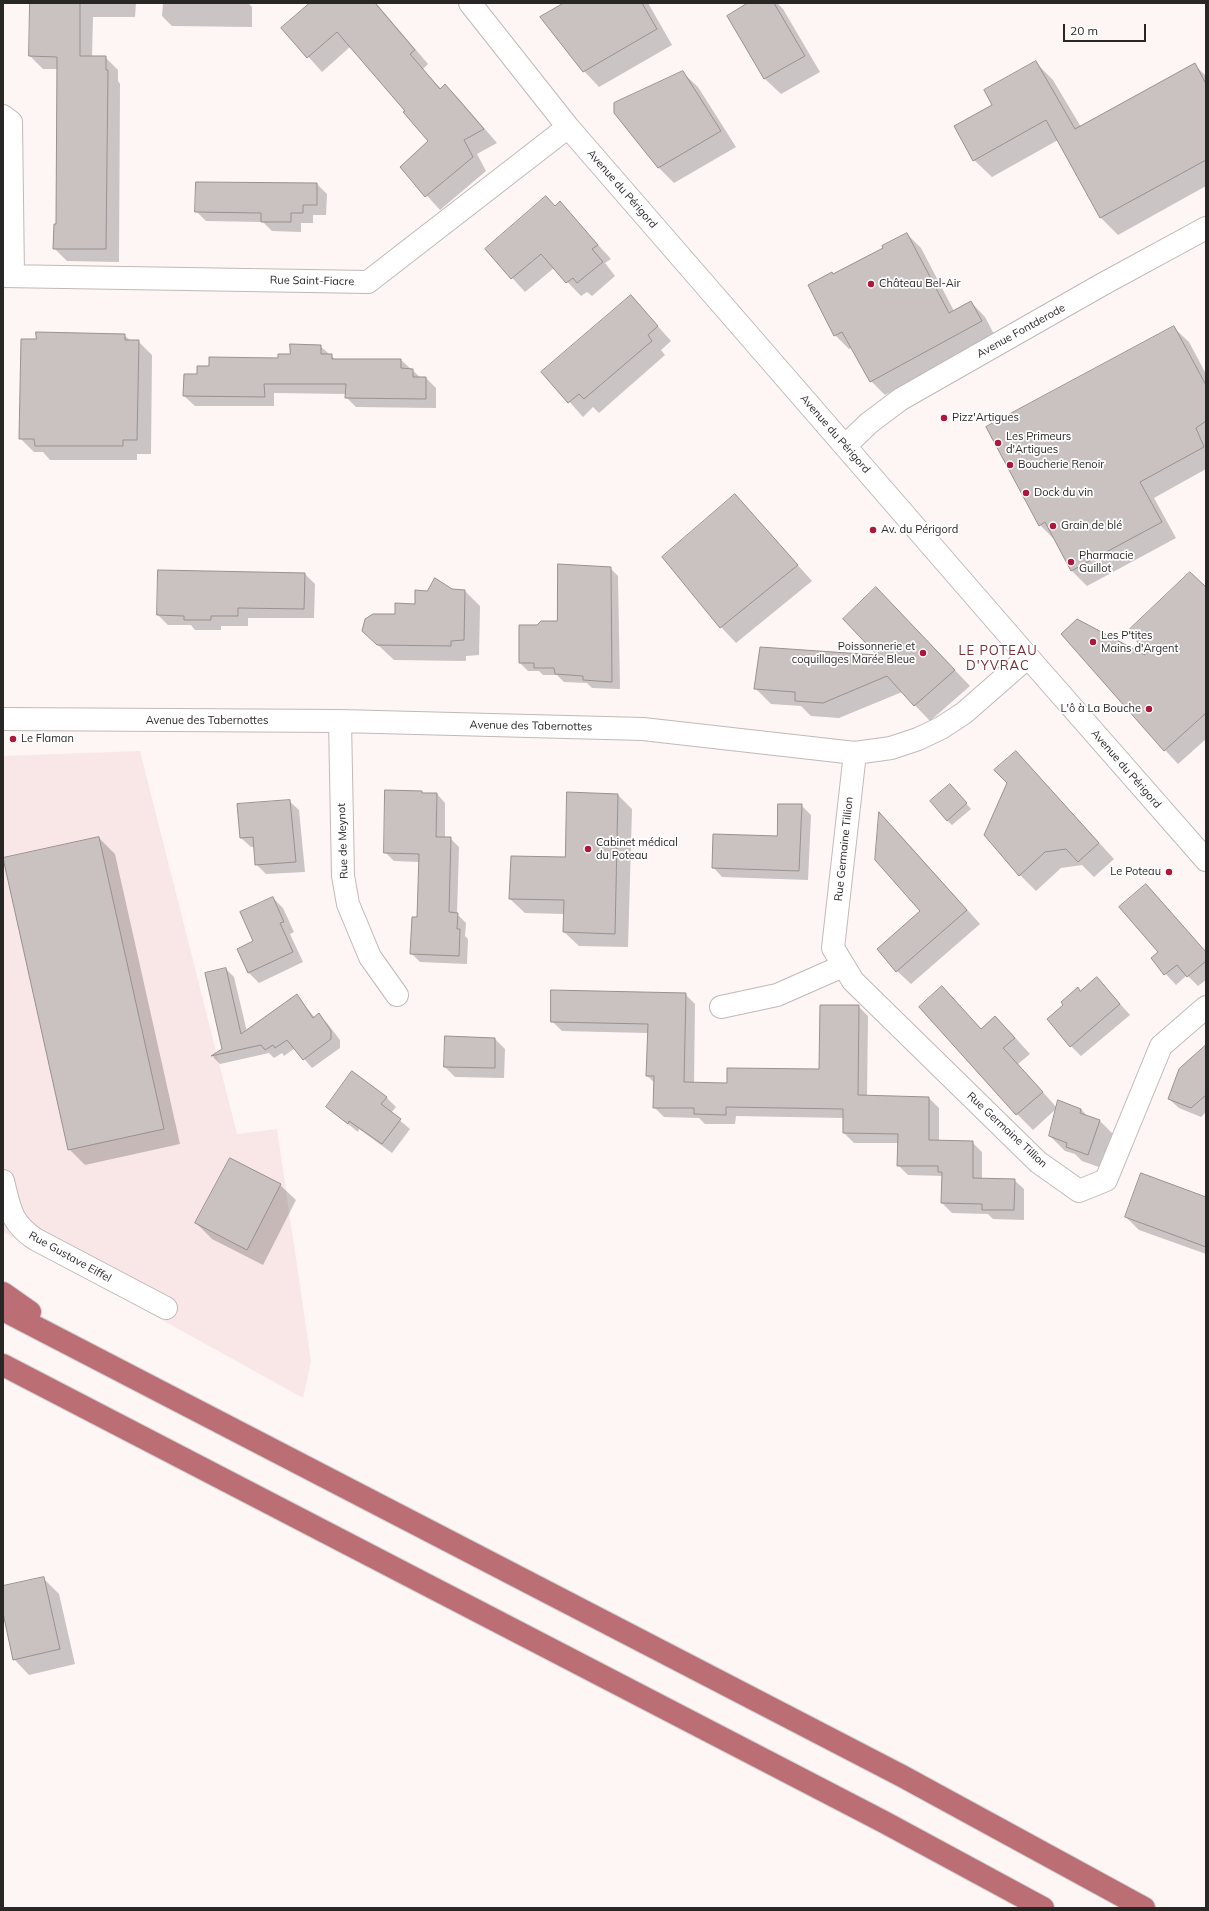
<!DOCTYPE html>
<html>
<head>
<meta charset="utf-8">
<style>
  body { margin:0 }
  #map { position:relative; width:1209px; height:1911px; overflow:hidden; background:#fef5f5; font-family:Mulish,sans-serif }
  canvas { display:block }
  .frame { position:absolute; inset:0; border:4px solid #292626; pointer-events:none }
  .scale { position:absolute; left:1063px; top:24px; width:83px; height:18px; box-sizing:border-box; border:2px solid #292626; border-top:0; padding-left:5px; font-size:12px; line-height:14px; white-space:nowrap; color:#292626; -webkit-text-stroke:3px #fff; paint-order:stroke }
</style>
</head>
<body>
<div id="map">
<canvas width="1209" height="1911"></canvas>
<div class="frame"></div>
<div class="scale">20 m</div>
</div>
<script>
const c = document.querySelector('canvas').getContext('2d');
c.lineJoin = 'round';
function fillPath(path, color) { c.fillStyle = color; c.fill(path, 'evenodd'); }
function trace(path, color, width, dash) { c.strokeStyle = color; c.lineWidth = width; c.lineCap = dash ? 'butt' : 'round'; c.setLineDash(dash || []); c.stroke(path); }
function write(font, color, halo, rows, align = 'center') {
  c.font = font + ' Mulish,sans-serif'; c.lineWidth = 3.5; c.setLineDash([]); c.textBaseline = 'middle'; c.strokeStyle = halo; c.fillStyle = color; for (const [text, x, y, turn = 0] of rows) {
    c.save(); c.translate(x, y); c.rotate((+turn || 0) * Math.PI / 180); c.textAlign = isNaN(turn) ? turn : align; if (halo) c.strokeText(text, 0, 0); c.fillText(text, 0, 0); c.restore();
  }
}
fillPath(new Path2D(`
  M 140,751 L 237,1134 L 277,1129 L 311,1361 L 303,1398 L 3,1232 L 3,756 Z`), '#f9e7e7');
fillPath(new Path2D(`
  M 31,3 L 136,3 L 135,17 L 93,17 L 92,57 L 105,57 L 118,70 L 118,81 L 120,84 L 119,262 L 67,261 L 54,248 L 57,225 L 57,69 L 43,69 L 30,56 Z
  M 163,3 L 248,3 L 252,7 L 252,27 L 172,26 L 162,16 Z
  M 312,3 L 376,3 L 428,64 L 423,69 L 441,89 L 445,85 L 459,99 L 497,143 L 477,154 L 486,171 L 440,210 L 401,167 L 430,142 L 406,111 L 351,46 L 322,72 L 283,28 Z
  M 566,3 L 648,3 L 672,45 L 599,87 L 584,71 Z
  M 750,3 L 777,3 L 783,9 L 820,72 L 781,94 L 765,79 L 728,16 Z
  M 1036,63 L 1053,80 L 1081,127 L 1195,65 L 1206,76 L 1206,186 L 1118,235 L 1101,218 L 1058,140 L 992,177 L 974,160 L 993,106 Z
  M 682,72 L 698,87 L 736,147 L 674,183 L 658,167 Z
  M 317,184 L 327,194 L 326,215 L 313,215 L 313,223 L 301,223 L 301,232 L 272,231 L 263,222 L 206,221 L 196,211 Z
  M 560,203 L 611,259 L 605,263 L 615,276 L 592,296 L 587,292 L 581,296 L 554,268 L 525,292 L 486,249 Z
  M 907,234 L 921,248 L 954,311 L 971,302 L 985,317 L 995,336 L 885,395 L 871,381 L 852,348 L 849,349 L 835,335 L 885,248 Z
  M 631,296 L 671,341 L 661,350 L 665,355 L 599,413 L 593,407 L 583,417 L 543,372 Z
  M 1173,327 L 1189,342 L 1206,374 L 1206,469 L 1154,498 L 1176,538 L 1087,586 L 1072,571 L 1056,541 L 1040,525 Z
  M 124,335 L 131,341 L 138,341 L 152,355 L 151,454 L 137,454 L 137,460 L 50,460 L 43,452 L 34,452 L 20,438 Z
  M 320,346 L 336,360 L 401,360 L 421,378 L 426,378 L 436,388 L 436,408 L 356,407 L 346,397 L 346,394 L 274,393 L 274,406 L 195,406 L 184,396 L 198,375 L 279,359 Z
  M 735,495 L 812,581 L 736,643 L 721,627 Z
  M 610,568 L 618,576 L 620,689 L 592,688 L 587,683 L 564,682 L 557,675 L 543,675 L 539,671 L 528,671 L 520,663 L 538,626 L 558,622 Z
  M 305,574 L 315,584 L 314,618 L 248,618 L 248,626 L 221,626 L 221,630 L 195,630 L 191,625 L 168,625 L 158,615 Z
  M 1206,589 L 1206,739 L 1178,764 L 1165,750 L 1147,657 Z
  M 452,590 L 465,591 L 480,606 L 479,655 L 466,656 L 466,661 L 394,660 L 363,631 L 416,605 L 427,592 Z
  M 892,604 L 970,686 L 930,721 L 902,692 L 839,718 L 811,716 L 801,706 L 771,704 L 755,688 L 879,656 Z
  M 1031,768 L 1114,859 L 1094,877 L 1082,865 L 1061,868 L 1036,891 L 1020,875 Z
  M 955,790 L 971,809 L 952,825 L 947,820 Z
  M 422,792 L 424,794 L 437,794 L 445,803 L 445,838 L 450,838 L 459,847 L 457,914 L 466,923 L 465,936 L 468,939 L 467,964 L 420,962 L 412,954 L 418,918 L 419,862 L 394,861 L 385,852 Z
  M 618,795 L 632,809 L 628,947 L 579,946 L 564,932 L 565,914 L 525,913 L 510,899 L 566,858 Z
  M 289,801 L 299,810 L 305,872 L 266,874 L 256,864 L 255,847 L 251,847 L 241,838 Z
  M 801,805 L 811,815 L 808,880 L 722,877 L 713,867 L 778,837 Z
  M 893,827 L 980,924 L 911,984 L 897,971 L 921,911 Z
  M 99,838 L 115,854 L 180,1144 L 85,1165 L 69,1149 Z
  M 273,898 L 283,908 L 294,932 L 290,934 L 303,962 L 259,983 L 248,972 L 255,942 Z
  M 1206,952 L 1206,980 L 1198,986 L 1187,975 L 1176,985 L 1152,959 Z
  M 226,969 L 234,977 L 247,1032 L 297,996 L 315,1018 L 319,1015 L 327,1023 L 340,1040 L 340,1048 L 312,1068 L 295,1048 L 284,1056 L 282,1053 L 274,1058 L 269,1053 L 220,1064 L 213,1057 L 223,1049 Z
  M 1097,978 L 1130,1015 L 1081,1056 L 1071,1046 L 1065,1005 L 1078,989 L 1081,992 Z
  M 942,987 L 982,1030 L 995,1017 L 1011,1033 L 1030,1054 L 1018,1064 L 1057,1108 L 1081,1109 L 1088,1117 L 1100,1121 L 1114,1135 L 1102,1168 L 1082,1161 L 1075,1154 L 1065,1151 L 1050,1136 L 1057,1108 L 1033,1130 L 1017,1114 Z
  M 685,994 L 695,1004 L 694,1083 L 727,1084 L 820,1070 L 858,1006 L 868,1016 L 867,1097 L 929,1098 L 939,1108 L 939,1141 L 972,1142 L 982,1152 L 982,1179 L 1014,1180 L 1024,1189 L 1024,1220 L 993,1219 L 988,1214 L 952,1213 L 942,1203 L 943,1176 L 908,1175 L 898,1165 L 899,1143 L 854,1143 L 844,1133 L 844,1118 L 736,1116 L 735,1124 L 705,1124 L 699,1118 L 664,1117 L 654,1107 L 655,1083 L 647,1076 L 648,1033 L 562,1031 L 552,1021 Z
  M 495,1039 L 505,1049 L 504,1078 L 455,1077 L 445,1067 Z
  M 1206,1046 L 1206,1112 L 1201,1117 L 1179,1108 L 1169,1099 L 1183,1065 Z
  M 386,1097 L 396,1107 L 391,1113 L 410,1129 L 392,1153 L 359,1129 L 358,1132 L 327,1107 Z
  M 280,1185 L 296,1200 L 263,1265 L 212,1239 L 196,1223 Z
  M 1206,1198 L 1206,1254 L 1139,1230 L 1126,1217 Z
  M 43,1578 L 59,1594 L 75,1664 L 29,1675 L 14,1659 L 3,1608 L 3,1587 Z`), '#0003');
const building = new Path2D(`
  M 30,3 L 80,3 L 80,56 L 106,56 L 106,70 L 108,70 L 106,249 L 53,249 L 54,224 L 56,224 L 57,57 L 29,56 Z
  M 310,3 L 375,3 L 415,50 L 410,54 L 440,89 L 445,84 L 484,129 L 464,140 L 473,157 L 425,197 L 400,167 L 428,141 L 403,112 L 405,111 L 337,32 L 307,58 L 281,28 Z
  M 564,3 L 642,3 L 657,29 L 583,72 L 540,17 Z
  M 748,3 L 774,3 L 805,56 L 764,79 L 727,16 Z
  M 1036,61 L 1075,129 L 1195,63 L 1206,84 L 1206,160 L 1100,218 L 1046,120 L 973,161 L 954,126 L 992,105 L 984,90 Z
  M 683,71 L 721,131 L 658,168 L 614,113 L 614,103 Z
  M 196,182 L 317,183 L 317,205 L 303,205 L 303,213 L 291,213 L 291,222 L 261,222 L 261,213 L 195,212 Z
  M 546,196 L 555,206 L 560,201 L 598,245 L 592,249 L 603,262 L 577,283 L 573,278 L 566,283 L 541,254 L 511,279 L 485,249 Z
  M 907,233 L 949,313 L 971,301 L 982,321 L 870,382 L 842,332 L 834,336 L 808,285 L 832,272 L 833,274 L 883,248 L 882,246 Z
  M 631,295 L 658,326 L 648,335 L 652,341 L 584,399 L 579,394 L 568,403 L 541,372 Z
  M 1174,326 L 1206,385 L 1206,421 L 1196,428 L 1204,447 L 1140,482 L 1162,522 L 1071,571 L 1045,522 L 1039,526 L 986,427 Z
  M 36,332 L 125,334 L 125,340 L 139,340 L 137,440 L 123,440 L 123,446 L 35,446 L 34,439 L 19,439 L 21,339 L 36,339 Z
  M 290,344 L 321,345 L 321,354 L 332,354 L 332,359 L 401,359 L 401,368 L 413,369 L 413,377 L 426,377 L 426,399 L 345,398 L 346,384 L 264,384 L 265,397 L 183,396 L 184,374 L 197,374 L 197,366 L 209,366 L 209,357 L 278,358 L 278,354 L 290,354 Z
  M 735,494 L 798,565 L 720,628 L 662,557 Z
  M 558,564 L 611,567 L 612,682 L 583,680 L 583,676 L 555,674 L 554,668 L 534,668 L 534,663 L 519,663 L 519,625 L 537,625 L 541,621 L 557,621 Z
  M 158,570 L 305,573 L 304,609 L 238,608 L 238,616 L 211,616 L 211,620 L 184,620 L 184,616 L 157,615 Z
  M 1190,572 L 1206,587 L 1206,713 L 1164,751 L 1061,634 L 1077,619 L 1145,655 L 1130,629 Z
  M 435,578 L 452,589 L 465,590 L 464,640 L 451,641 L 451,646 L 377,645 L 362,631 L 365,619 L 373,614 L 395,614 L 395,603 L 415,604 L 415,590 L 427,591 Z
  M 876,587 L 955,670 L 914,706 L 887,676 L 823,703 L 795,701 L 795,692 L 754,689 L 760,647 L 877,655 L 843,619 Z
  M 1016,751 L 1099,843 L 1078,862 L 1066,849 L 1045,852 L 1019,876 L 984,835 L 1007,783 L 994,770 Z
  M 950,784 L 967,803 L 947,821 L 930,801 Z
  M 385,790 L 422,791 L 422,793 L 437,793 L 436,837 L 451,837 L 449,912 L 458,913 L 457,929 L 460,929 L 459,956 L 410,954 L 412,917 L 417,917 L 419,854 L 384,853 Z
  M 567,792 L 618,794 L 615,934 L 563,932 L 564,900 L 509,899 L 511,856 L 565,857 Z
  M 290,800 L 296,862 L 255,865 L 253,837 L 240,838 L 237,804 Z
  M 778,804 L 802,804 L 799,871 L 712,868 L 713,834 L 777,836 Z
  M 879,812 L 967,910 L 896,972 L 877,949 L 920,911 L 875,860 Z
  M 99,837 L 164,1129 L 68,1150 L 3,858 Z
  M 1146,884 L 1206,952 L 1206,961 L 1187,977 L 1177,965 L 1164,975 L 1151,958 L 1158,952 L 1119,907 Z
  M 273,897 L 284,922 L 280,923 L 293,952 L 248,973 L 237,949 L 253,941 L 240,912 Z
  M 226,968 L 241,1034 L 297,994 L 313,1018 L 319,1013 L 331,1031 L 331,1039 L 303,1060 L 287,1040 L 275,1048 L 273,1045 L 265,1050 L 261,1045 L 211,1056 L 222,1049 L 205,973 Z
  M 1097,977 L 1120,1004 L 1070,1047 L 1047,1019 L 1063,1005 L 1061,1002 L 1078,987 L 1080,991 Z
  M 942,986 L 981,1029 L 995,1016 L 1015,1038 L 1003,1048 L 1043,1092 L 1016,1115 L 919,1007 Z
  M 551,990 L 686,993 L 684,1082 L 727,1083 L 727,1068 L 819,1069 L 820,1005 L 859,1005 L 858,1095 L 929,1097 L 929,1140 L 973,1141 L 973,1178 L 1015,1179 L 1014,1210 L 982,1210 L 982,1204 L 941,1203 L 942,1172 L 938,1172 L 938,1166 L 897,1166 L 898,1134 L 843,1133 L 843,1109 L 726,1107 L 726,1115 L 694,1114 L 694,1108 L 653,1108 L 654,1076 L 646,1076 L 648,1024 L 551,1022 Z
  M 445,1036 L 495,1038 L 495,1068 L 444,1067 Z
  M 1206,1045 L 1206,1095 L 1191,1108 L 1168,1099 L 1179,1069 Z
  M 352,1071 L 387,1097 L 381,1104 L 401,1119 L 382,1144 L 349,1121 L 348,1124 L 326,1107 Z
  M 1058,1100 L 1081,1109 L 1080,1113 L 1100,1120 L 1088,1155 L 1066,1147 L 1067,1143 L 1049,1136 Z
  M 230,1158 L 281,1184 L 247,1250 L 195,1223 Z
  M 1141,1173 L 1206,1197 L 1206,1247 L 1125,1217 Z
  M 44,1577 L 60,1649 L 13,1660 L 3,1613 L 3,1586 Z`);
fillPath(building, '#cac1c1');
trace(building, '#999090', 1);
const minor = new Path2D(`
  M 470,3 L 568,127 L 1028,657 L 1206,860
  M 3,116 L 11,122 L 13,276
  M 3,276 L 368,282 L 568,127
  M 845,446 L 869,423 L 901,399 L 1103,284 L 1206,228
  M 3,719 L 340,721 L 643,729 L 855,753 L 891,748 L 918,739 L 941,728 L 964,713 L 1028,657
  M 340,721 L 343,876 L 348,904 L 370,957 L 397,995
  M 855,753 L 833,948 L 853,981 L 1038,1162 L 1079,1191 L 1106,1180 L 1161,1046 L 1206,1007
  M 721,1007 L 777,995 L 843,966
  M 3,1181 C 10,1208 10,1222 35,1239 L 166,1308`);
const highway = new Path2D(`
  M 3,1293 L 30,1312
  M 3,1310 L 902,1776 L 1144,1908
  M 3,1365 L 884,1822 L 1043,1908`);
trace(minor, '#c1b8b8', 24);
trace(highway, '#d4d4d4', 24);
trace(minor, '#fff', 22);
trace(highway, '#bb6e74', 22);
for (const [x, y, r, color] of [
  [871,284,4,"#ac173b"],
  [944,418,4,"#ac173b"],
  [998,443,4,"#ac173b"],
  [1010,465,4,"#ac173b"],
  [1026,493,4,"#ac173b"],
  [1053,526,4,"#ac173b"],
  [873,530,4,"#ac173b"],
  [1071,562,4,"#ac173b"],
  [1093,642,4,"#ac173b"],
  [923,653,4,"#ac173b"],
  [1149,709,4,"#ac173b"],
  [13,739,4,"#ac173b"],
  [588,849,4,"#ac173b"],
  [1169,872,4,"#ac173b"]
]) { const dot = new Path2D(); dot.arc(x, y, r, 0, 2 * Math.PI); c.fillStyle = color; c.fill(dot); trace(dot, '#fff', 1.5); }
write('11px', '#292626', '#fff', [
  ["Avenue du Périgord",622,189,49],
  ["Rue Saint-Fiacre",312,281,1],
  ["Avenue Fontderode",1021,331,-29],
  ["Avenue du Périgord",835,434,49],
  ["Avenue des Tabernottes",207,721],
  ["Avenue des Tabernottes",531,726,1],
  ["Avenue du Périgord",1126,769,49],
  ["Rue de Meynot",343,841,-92],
  ["Rue Germaine Tillion",844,849,-84],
  ["Rue Germaine Tillion",1007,1130,43],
  ["Rue Gustave Eiffel",70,1257,29]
]);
write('11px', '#292626', '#fff', [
  ["Château Bel-Air",879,284],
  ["Pizz'Artigues",952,418],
  ["Les Primeurs",1006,437],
  ["d'Artigues",1006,450],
  ["Boucherie Renoir",1018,465],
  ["Dock du vin",1034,493],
  ["Grain de blé",1061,526],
  ["Av. du Périgord",881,530],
  ["Pharmacie",1079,556],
  ["Guillot",1079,569],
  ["Les P'tites",1101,636],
  ["Mains d'Argent",1101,649],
  ["Poissonnerie et",915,647,"right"],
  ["coquillages Marée Bleue",915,660,"right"],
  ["L'ô à La Bouche",1141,709,"right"],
  ["Le Flaman",21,739],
  ["Cabinet médical",596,843],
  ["du Poteau",596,856],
  ["Le Poteau",1161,872,"right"]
], 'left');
c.letterSpacing = '1px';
write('13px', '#762f37', '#fff', [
  ["LE POTEAU",998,651],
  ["D'YVRAC",998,666]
]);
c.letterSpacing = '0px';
</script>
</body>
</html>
